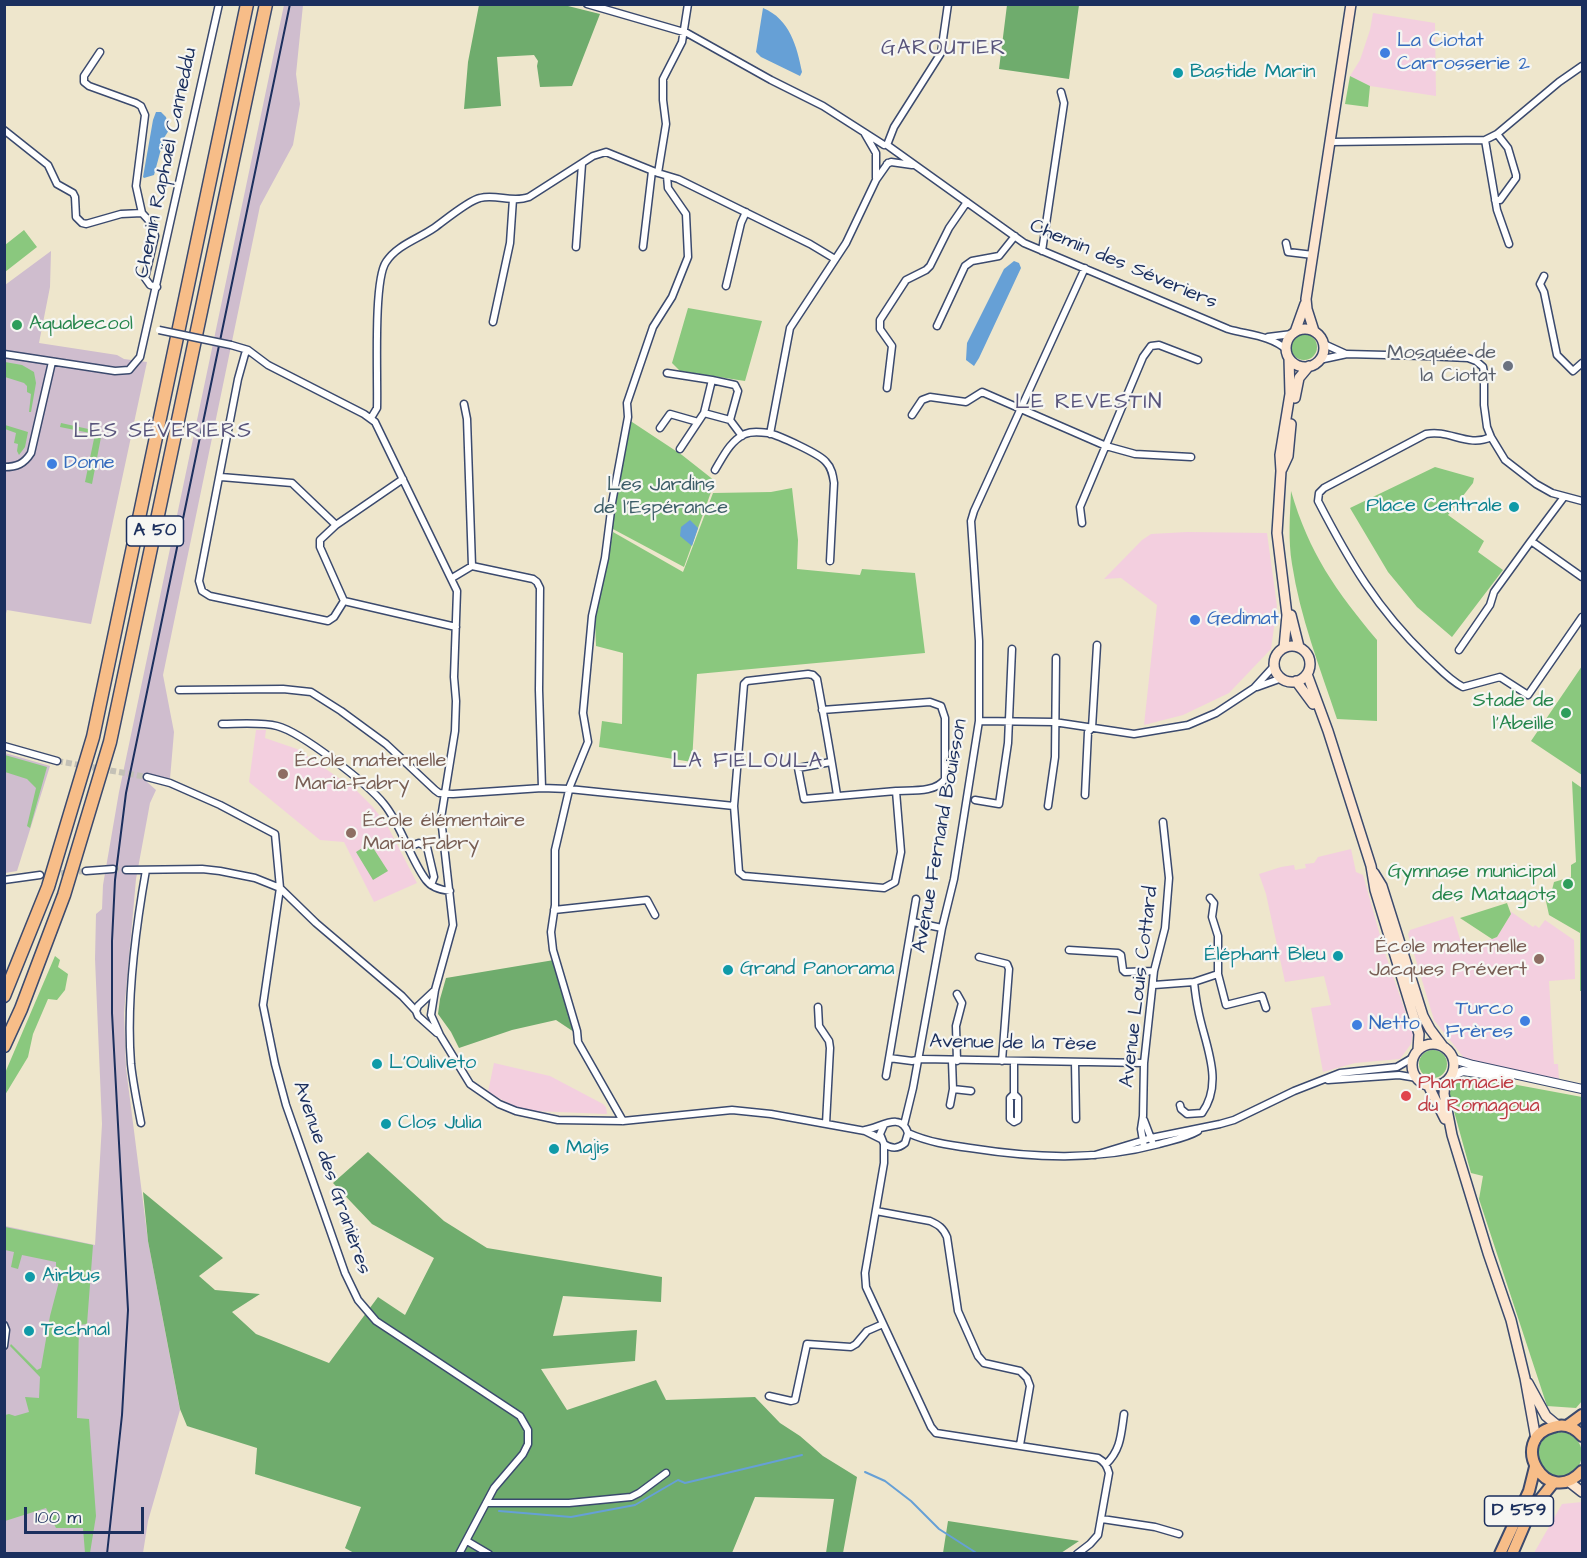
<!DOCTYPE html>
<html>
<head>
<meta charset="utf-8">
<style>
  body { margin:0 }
  #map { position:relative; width:1587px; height:1558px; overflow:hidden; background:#eee6cc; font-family:"Architects Daughter",sans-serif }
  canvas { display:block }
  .frame { position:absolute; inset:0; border:6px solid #1b2f5e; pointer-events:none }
  .scale { position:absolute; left:24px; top:1507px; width:120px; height:27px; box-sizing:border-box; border:3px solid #1b2f5e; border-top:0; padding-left:8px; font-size:18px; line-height:21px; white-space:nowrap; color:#1b2f5e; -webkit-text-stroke:4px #f6f6f2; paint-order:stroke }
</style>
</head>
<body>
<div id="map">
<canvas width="1587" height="1558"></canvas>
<div class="frame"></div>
<div class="scale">100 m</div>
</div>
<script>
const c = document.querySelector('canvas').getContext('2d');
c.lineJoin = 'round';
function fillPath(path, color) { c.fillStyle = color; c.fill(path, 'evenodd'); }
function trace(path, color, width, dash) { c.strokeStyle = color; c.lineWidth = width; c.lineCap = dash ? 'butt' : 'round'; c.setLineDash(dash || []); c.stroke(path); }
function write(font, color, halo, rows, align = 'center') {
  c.font = font + ' "Architects Daughter",sans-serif'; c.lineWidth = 4.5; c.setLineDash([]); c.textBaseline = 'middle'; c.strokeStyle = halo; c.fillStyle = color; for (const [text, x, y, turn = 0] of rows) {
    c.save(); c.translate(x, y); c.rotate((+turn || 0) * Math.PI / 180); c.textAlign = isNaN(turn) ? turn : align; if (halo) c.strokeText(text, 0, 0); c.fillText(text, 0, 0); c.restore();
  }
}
fillPath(new Path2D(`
  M 1373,13 L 1435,23 L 1436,96 L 1370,86 L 1350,76 L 1360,60 L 1370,30 Z
  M 1187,532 L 1267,533 L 1277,606 L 1271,649 L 1229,693 L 1183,715 L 1144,725 L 1157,605 L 1121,578 L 1104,579 L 1142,540 L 1151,534 Z
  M 256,730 L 266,730 L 265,738 L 297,749 L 356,790 L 372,806 L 387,825 L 417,883 L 374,902 L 344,842 L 320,840 L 249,782 Z
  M 1351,849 L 1356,872 L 1363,875 L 1385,953 L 1413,1034 L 1411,1044 L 1400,1059 L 1355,1063 L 1323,1072 L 1311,1008 L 1331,1005 L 1324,976 L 1285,982 L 1266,894 L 1259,874 L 1281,867 L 1294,865 L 1295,870 L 1306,868 L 1305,864 L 1314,863 L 1318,857 Z
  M 1510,911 L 1533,927 L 1535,925 L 1539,928 L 1545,920 L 1574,940 L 1575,979 L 1549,981 L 1554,1064 L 1558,1064 L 1559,1079 L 1468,1063 L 1434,1020 L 1408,934 L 1410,930 L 1453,916 L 1463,949 L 1497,937 L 1511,914 Z
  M 494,1063 L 550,1076 L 603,1104 L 606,1107 L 607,1114 L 533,1111 L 513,1106 L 488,1092 Z
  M 1582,1502 L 1582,1553 L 1534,1553 L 1562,1504 Z`), '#f3cfdf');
fillPath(new Path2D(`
  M 284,5 L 303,5 L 296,74 L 300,104 L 293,145 L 260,206 L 163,675 L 174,732 L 170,779 L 147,775 L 146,781 L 156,790 L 150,803 L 136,879 L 124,1013 L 126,1068 L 148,1241 L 180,1410 L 148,1521 L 143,1553 L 5,1554 L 5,1226 L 95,1245 L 102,1124 L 95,959 L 96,914 L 102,909 L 103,885 L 119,792 Z
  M 51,251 L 50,287 L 39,343 L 117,355 L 124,359 L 147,362 L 91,624 L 7,610 L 5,617 L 5,285 Z
  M 5,753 L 50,766 L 17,871 L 5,873 Z`), '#cfbdce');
fillPath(new Path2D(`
  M 1350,76 L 1370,86 L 1368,107 L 1345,104 Z
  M 24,230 L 37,247 L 5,272 L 5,245 Z
  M 688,308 L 762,321 L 745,381 L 680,371 L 672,363 Z
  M1291 347a13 13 0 1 1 26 0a13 13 0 1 1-26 0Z
  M 5,362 L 22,365 L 34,372 L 36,383 L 31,412 L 29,412 L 31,394 L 27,392 L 27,386 L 24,383 L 5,377 Z
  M 629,420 L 682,455 L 715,481 L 684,567 L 611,528 Z
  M 61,423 L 102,432 L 92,484 L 85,482 L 95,434 L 60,427 Z
  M 5,425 L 28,432 L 25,447 L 19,455 L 17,451 L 18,444 L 14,443 L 16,433 L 5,429 Z
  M 1435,467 L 1474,478 L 1473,483 L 1448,515 L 1484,541 L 1478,552 L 1503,570 L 1452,637 L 1417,607 L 1388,572 L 1350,508 Z
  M 792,488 L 798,540 L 797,569 L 860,575 L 862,569 L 915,573 L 925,653 L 697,674 L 692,762 L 599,747 L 602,721 L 622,724 L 623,653 L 596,646 L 595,618 L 613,532 L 683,572 L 713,493 L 771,492 Z
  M 1291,491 C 1309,553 1336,591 1377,640 L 1377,721 L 1337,719 C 1320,668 1300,617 1292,564 C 1288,540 1290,515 1291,491 Z
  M 1582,666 L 1582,775 L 1531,741 Z
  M 5,755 L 47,767 L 30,828 L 27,826 L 36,788 L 27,779 L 5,772 Z
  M 1572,781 L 1582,788 L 1582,991 L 1580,991 L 1580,933 L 1549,915 L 1544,892 L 1552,890 L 1554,882 L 1571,877 L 1571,865 L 1576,862 Z
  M 370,843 L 388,871 L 373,880 L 356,852 Z
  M 1507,903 L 1511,914 L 1497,937 L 1492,939 L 1460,918 Z
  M 55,956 L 60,960 L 58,967 L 68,974 L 65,990 L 57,1000 L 48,999 L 33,1034 L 28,1057 L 5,1095 L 5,1073 Z
  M1419 1064a14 14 0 1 1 28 0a14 14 0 1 1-28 0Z
  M 1469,1076 L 1582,1097 L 1582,1401 L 1576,1408 L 1547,1406 L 1479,1199 L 1483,1176 L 1471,1173 L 1449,1093 L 1458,1079 Z
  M 5,1227 L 93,1245 L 87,1324 L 79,1325 L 77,1418 L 89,1419 L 96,1516 L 90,1553 L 85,1553 L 83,1528 L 56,1528 L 46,1508 L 5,1521 L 5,1415 L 9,1414 L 15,1416 L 29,1412 L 25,1397 L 39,1398 L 40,1377 L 10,1346 L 11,1344 L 37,1370 L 41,1368 L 50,1316 L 62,1270 L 56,1268 L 56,1262 L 22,1255 L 18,1269 L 11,1267 L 14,1252 L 5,1250 Z
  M1538 1454a22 22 0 1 1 44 0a22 22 0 1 1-44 0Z`), '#8ac87e');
fillPath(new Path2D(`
  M 479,5 L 564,5 L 600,14 L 572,86 L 540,87 L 537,66 L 538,61 L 534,55 L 497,57 L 501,106 L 464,109 L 468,62 Z
  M 1007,5 L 1079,5 L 1069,79 L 999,69 Z
  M 554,960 L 574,1032 L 556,1020 L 512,1030 L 459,1048 L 451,1032 L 438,1014 L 440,999 L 446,978 Z
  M 368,1152 L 444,1221 L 487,1248 L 662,1277 L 661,1302 L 563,1296 L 553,1336 L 637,1330 L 635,1361 L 541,1369 L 567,1410 L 656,1380 L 666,1400 L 755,1397 L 780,1423 L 800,1436 L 823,1456 L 857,1477 L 843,1553 L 826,1553 L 834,1499 L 755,1497 L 732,1553 L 354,1553 L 345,1548 L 361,1507 L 255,1474 L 257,1448 L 187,1426 L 180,1409 L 148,1241 L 143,1192 L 223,1258 L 199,1276 L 215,1290 L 260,1294 L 232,1312 L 256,1334 L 329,1363 L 378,1297 L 405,1315 L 434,1258 L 372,1224 L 333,1183 Z
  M 948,1521 L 1079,1541 L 1061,1553 L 943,1553 Z`), '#6fac6d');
fillPath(new Path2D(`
  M 763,8 C 790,19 797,47 802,72 L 800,76 L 761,57 L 756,52 Z
  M 156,112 L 161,112 L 166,117 L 169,130 L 164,138 L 154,175 L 144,178 L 143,177 L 153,120 Z
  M 1014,261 L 1019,263 L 1021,268 L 979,358 L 974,366 L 966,360 L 967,343 L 1004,269 Z
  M 690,520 L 698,528 L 692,546 L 680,536 L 681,527 Z`), '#66a0d6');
trace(new Path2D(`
  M 865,1472 L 885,1481 L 911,1501 L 939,1529 L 978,1554
  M 499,1511 L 571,1517 L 635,1505 L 678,1480 L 685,1483 L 802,1455`), '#66a0d6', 2);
trace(new Path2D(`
  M 57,761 L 147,777
  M 113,869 L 126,870
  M 52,874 L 86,871`), '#c4c1b6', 6, [6, 3]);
const minor = new Path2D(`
  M 587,4 L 687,33 L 771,80 L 823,106 L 884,145
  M 100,52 L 84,76 L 84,82 L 89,86 L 136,103 L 141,106 L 145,115 L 136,186 L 142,213
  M 4,130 L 48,165 L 57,184 L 73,193 L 75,197 L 76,217 L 82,223 L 86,224 L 121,214 L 142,213 L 152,224 L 155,236 L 145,278 L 150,285 L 157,287
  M 865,134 L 876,153 L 876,178
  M 1485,140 L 1497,210 L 1509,244
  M 1330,142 L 1485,140 L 1497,134 L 1559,82 L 1582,66
  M 887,145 L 1024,243 L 1228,329 C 1248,335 1270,335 1287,350
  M 887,145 L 894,127 L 941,53 L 948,4
  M 887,164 L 891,162 L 912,165
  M 658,173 L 666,124 L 663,100 L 663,79 L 682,42 L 688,4
  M 1495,200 L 1500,200 L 1516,178 L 1516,175 L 1508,148 L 1497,134
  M 1286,243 L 1288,252 L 1313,255
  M 576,247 L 582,164
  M 643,247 L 652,171
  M 1042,251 L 1064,103 L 1061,92
  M 1544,276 L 1540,284 L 1544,292 L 1557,355 L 1573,371 L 1582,363
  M 726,286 L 741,223 L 746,212
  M 493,322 L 510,243 L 513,199
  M 937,326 L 965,266 L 972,261 L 999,256 L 1015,236
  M 1268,337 L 1292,334
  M 1324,344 L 1346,354
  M 231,345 L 248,350 L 268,365 L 364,414 L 375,422 L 457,591 L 454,677 L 456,701 L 455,731 L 441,818 L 453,925 L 435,990 L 431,1015
  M 248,350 L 245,354 L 238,379 L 199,581 L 202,591 L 210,596 L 328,621 L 334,617 L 344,601 L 456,627
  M 4,354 L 115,371 L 129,370 L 140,357 L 219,4
  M 1319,360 L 1347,354 L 1425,356 L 1468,358 L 1476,361 L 1483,367 L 1484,373 L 1484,405 L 1487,427 L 1491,437 L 1505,460 L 1536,484 L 1552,493 L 1582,501
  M 667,373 L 712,380 L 704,413
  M 712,380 L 735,385 L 738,391 L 730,420
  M 887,388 L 892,346 L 880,329 L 880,320 L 906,280 L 926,270 L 930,266 L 949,228 L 967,202
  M 464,404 L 467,419 L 472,566
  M 912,415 L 922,400 L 930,397 L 966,402 L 982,392 L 1106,446 L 1135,454 L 1191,457
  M 371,418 L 377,408 C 378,380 373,281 386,262 C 397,245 418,239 434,228 C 444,221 469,200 480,198 C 496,194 513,203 529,197 L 593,156 L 606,152 L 658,173 L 678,179 L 810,244 L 835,259
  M 660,428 L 670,414 L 698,422
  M 770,434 L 790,328 L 846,243 L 876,180 L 888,163
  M 1491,437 C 1468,448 1449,429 1426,434 L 1324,488 L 1319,493 L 1318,501 C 1349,561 1377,609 1427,657 C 1438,667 1449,680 1463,687 L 1500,677 L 1528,695 L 1582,617
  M 680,449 L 704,413 L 730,420 L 742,436
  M 4,467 C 17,467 24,464 31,453 L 52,362
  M 715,470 C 723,457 730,441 745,434 C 752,431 760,432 768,433 C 778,435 820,454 826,462 C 832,468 833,476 834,483 L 830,561
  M 221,477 L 292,483 L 336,525
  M 1564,497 L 1531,541 L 1582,577
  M 1082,523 L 1080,507 L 1143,357 L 1151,346 L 1159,345 L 1198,360
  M 452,578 L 472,566 L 533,579 L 537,582 L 540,588 L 539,690 L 542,788
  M 344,601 L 320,547 L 320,540 L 336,525 L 403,479
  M 1459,650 L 1490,605 L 1494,592 L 1531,541
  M 1257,687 L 1282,678
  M 179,690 L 283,689 L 311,692 L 341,711 L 386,744 L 435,790 L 439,793 L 453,794 L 542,788 L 569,789 L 734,806
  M 822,710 L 930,702 L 941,706 L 945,718 L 945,779 C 936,793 910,790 896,791
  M 979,721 L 1054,722 L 1134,734 L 1188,725 L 1216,713 L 1254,688 L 1275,665
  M 222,724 C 238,724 262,722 277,726 C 301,732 368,784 384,804 C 402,826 409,857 426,880 C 431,887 441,890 450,891
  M 4,746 L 57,761
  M 831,762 L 798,768 L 804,799 L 896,791 L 901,852 L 895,882 L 884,888 L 744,876 L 739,872 L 734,806 L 744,684 L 747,681 L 808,674 L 813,675 L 817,679 C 824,717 831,756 837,795
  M 147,777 L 170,783 L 220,805 L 275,834 L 280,888 L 263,1005 L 275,1064 L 286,1105 L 345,1273 L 358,1300 L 376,1321 L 520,1416 L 528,1430 L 528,1444 L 523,1454 L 494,1488 L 459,1554
  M 1085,795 L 1088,732 L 1092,728 L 1097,645
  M 975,800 L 999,804 L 1008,743 L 1012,649
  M 1048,806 L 1055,757 L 1056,658
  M 408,847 L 419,843 L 427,847 L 434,877 L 431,885
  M 126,870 L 202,869 L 220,871 L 255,878 L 280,888 L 316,923 L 402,996 L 416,1011 L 418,1016 L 437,1033
  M 86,871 L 113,869
  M 4,880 L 40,875
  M 554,910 L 647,900 L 655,915
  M 913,922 L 942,928
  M 1069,950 L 1118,953 L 1121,955 L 1123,970 L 1125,972 L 1154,971
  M 979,957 L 1007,964 L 1009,969 L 1002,1061
  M 1218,974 L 1226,1005 L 1262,996 L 1266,1008
  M 1154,985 L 1194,982 L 1218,974 L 1218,936 L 1212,917 L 1214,903 L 1210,898
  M 818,1007 L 819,1026 L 829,1041 L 830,1048 L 826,1124
  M 416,1011 L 418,1006 L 435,990
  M 431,1015 L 440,1035 L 470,1084 L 499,1104 L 516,1111 L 558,1120 L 623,1121 L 732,1110 L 771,1114 L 865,1131 L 881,1139
  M 889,1058 L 912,1061 L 922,1059 L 1144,1063
  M 957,1061 L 956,1026 L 962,1003 L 957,994
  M 1014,1061 L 1014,1094 L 1010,1098 L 1010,1119 L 1014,1122 L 1018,1120 L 1018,1098 L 1014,1094
  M 1075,1062 L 1076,1119
  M 886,1076 L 916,899
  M 1328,1080 L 1399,1075 L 1417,1078
  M 953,1089 L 971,1091
  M 950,1105 L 953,1089 L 952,1061
  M 1180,1105 L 1181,1109 L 1187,1114 L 1202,1113 C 1225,1081 1204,1043 1198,1009 C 1196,1000 1195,991 1194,982
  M 1144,1120 L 1152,1141
  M 623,1121 L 578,1042 L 577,1031 L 553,950 L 551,932 L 555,905 L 555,850 L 570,786 L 588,742 L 583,713 L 592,616 L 605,558 L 612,503 L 628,417 L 627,403 L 653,327 L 672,297 L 688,257 L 686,214 L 668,188 L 667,176
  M 141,1123 C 137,1103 133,1083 131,1064 C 126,1001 135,932 146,870
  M 904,1125 L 913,1088 L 942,928 L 954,879 L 979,721 L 979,641 L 971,521 L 974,511 L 1085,268
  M 865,1130 C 880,1128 901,1111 908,1133 L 905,1143 C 898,1149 892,1149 884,1144 L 880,1134 L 884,1125
  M 908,1133 C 928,1142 948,1145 970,1148 C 1034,1158 1096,1161 1159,1144 C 1172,1140 1186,1138 1198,1131
  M 884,1144 L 884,1163 L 865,1273 L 866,1287 L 931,1427 L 936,1433 L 1098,1458 C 1105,1462 1107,1466 1109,1473 L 1098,1535 L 1090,1544 L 1077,1554
  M 1144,1147 L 1141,1129 L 1143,1116 L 1144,1063 L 1154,971 L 1165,928 L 1169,878 L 1163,822
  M 1095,1155 L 1151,1138 L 1220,1124 L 1234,1120 L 1294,1091 L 1340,1073 L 1397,1067 L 1414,1057
  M 876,1211 L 930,1221 C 939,1225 943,1228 947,1237 L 958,1311 L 978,1356 L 984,1363 L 1020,1371 L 1027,1378 L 1030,1386 L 1020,1445
  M 4,1325 L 6,1330 L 4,1346
  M 769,1396 L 791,1401 L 795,1400 L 807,1344 L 851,1347 L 856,1344 L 867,1331 L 883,1324
  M 1106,1464 C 1121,1450 1121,1434 1124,1414
  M 486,1503 L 569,1503 L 631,1497 L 639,1493 L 666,1473
  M 1102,1519 L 1155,1527 L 1179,1534
  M 467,1541 L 489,1554`);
const tertiary = new Path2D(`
  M 1453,1059 L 1473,1065 L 1582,1089
  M 1451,1076 L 1463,1071 L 1510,1078`);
const secondary = new Path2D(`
  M1286 348a19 19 0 1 1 38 0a19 19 0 1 1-38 0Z
  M 1314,331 L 1307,309 L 1306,299 L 1351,4
  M 1295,332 L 1305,304
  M 1295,398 L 1299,378 L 1309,366
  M 1282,469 L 1288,456 L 1291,424
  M 1291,615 L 1299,647
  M1274 664a18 18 0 1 1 36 0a18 18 0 1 1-36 0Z
  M 1284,648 L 1287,615 L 1277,533 L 1281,471 L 1280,455 L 1290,394 L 1289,358
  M 1307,674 L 1328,731 L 1371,866 L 1375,890 L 1419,1034 L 1418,1050
  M 1296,681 L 1313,704
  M 1374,873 L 1382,886 L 1423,1016 L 1430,1029 L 1442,1045
  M1412 1065a21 21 0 1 1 42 0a21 21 0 1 1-42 0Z
  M 1445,1082 L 1444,1094 L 1452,1135 L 1488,1253 L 1511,1320 L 1525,1378 L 1536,1439
  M 1428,1085 L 1445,1119
  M 1528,1383 L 1546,1416 L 1558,1426
  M 1568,1481 L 1582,1492`);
const primary = new Path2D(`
  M 1567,1426 L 1582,1415
  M 1582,1436 C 1575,1428 1565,1423 1553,1427 C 1507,1439 1546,1510 1582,1471
  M 1500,1554 L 1529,1491 L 1535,1467
  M 1512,1554 L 1530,1512 L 1554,1482`);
const motorway = new Path2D(`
  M 4,996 L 48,887 L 93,737 L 247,4
  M 4,1046 L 21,1009 L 64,895 L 110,742 L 266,4`);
trace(minor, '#3b4a6e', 9);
trace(tertiary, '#3b4a6e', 10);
trace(secondary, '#3b4a6e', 12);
trace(primary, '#3b4a6e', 14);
trace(motorway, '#3b4a6e', 15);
trace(minor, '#fff', 6);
trace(tertiary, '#fff', 8);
trace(secondary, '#fce5cf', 9);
trace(primary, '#f7bd88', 10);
trace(motorway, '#f7bd88', 12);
trace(new Path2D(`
  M 107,1554 L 122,1415 L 128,1310 L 112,1013 L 112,941 L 115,880 L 126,793 L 290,4`), '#1b2f5e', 2);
const minorBridge = new Path2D(`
  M 159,330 L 231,345`);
trace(minorBridge, '#3b4a6e', 9, []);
trace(minorBridge, '#fff', 6);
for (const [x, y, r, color] of [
  [1385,53,6,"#3f7fe0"],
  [1178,73,6,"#0f9aa8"],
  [17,325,6,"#2e9e5b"],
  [1508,366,6,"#6b7280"],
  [52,464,6,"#3f7fe0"],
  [1514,507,6,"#0f9aa8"],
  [1195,620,6,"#3f7fe0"],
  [1566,713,6,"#2e9e5b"],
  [283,774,6,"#8d6e63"],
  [351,833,6,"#8d6e63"],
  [1568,884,6,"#2e9e5b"],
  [1338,956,6,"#0f9aa8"],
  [1539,959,6,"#8d6e63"],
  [728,970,6,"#0f9aa8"],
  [1525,1021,6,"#3f7fe0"],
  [1357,1025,6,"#3f7fe0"],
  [377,1064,6,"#0f9aa8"],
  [1406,1096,6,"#e0444e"],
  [386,1124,6,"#0f9aa8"],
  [554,1149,6,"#0f9aa8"],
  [30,1277,6,"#0f9aa8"],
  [29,1331,6,"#0f9aa8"]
]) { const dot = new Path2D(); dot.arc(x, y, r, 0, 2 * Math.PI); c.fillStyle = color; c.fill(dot); trace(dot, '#f6f6f2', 2); }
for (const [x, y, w] of [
  [155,531,57],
  [1519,1511,69]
]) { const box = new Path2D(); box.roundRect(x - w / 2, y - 15, w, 30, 4.5); c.fillStyle = '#f6f6f2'; c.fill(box); trace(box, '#1b2f5e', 1.5); }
write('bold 18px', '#1b2f5e', null, [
  ["A 50",155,531],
  ["D 559",1519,1511]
]);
write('20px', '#366cbe', '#f6f6f2', [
  ["La Ciotat",1397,42],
  ["Carrosserie 2",1397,65],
  ["Dome",64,464],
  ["Gedimat",1207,620],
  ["Turco",1513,1010,"right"],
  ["Frères",1513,1033,"right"],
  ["Netto",1369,1025]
], 'left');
write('20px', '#0d838f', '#f6f6f2', [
  ["Bastide Marin",1190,73],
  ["Place Centrale",1502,507,"right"],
  ["Éléphant Bleu",1326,956,"right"],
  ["Grand Panorama",740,970],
  ["L'Ouliveto",389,1064],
  ["Clos Julia",398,1124],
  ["Majis",566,1149],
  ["Airbus",42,1277],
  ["Technal",41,1331]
], 'left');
write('20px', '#1b2f5e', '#f6f6f2', [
  ["Chemin Raphaël Canneddu",167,163,-78],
  ["Chemin des Séveriers",1123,265,23],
  ["Avenue Fernand Bouisson",941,836,-80],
  ["Avenue Louis Cottard",1140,987,-83],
  ["Avenue de la Tèse",1013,1044,1],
  ["Avenue des Granières",331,1178,71]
]);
write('20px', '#27864d', '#f6f6f2', [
  ["Aquabecool",29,325,"left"],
  ["Stade de",1554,702],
  ["l'Abeille",1554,725],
  ["Gymnase municipal",1556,873],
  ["des Matagots",1556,896]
], 'right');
write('20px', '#5b616d', '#f6f6f2', [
  ["Mosquée de",1496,354],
  ["la Ciotat",1496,377]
], 'right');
write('20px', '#3c5d68', '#f6f6f2', [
  ["Les Jardins",661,486],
  ["de l'Espérance",661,509]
]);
write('20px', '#785e54', '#f6f6f2', [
  ["École maternelle",295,762],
  ["Maria-Fabry",295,785],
  ["École élémentaire",363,822],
  ["Maria Fabry",363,845],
  ["École maternelle",1527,948,"right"],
  ["Jacques Prévert",1527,971,"right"]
], 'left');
write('20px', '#be3a42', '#f6f6f2', [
  ["Pharmacie",1418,1084],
  ["du Romagoua",1418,1107]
], 'left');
c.letterSpacing = '1.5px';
write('21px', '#58547b', '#f6f6f2', [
  ["GAROUTIER",944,50],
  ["LE REVESTIN",1089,404],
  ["LES SÉVERIERS",163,433],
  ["LA FIELOULA",748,763]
]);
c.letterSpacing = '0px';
</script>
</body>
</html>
